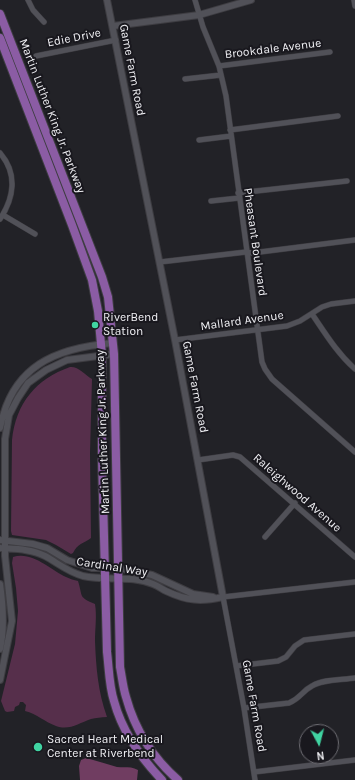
<!DOCTYPE html>
<html>
<head>
<meta charset="utf-8">
<style>
  body { margin:0 }
  #map { position:relative; width:355px; height:780px; overflow:hidden; background:#222227; font-family:Karla,sans-serif }
  canvas { display:block }
  .north { position:absolute; left:299px; top:724px; width:40px; height:40px; box-sizing:border-box; background:#19181e; border:1px solid #6f6e74; border-radius:50%; rotate:173deg; font-size:11px; font-weight:700; line-height:16px; text-align:center; color:#f0f0f4 }
  .north::after { content:''; display:block; margin:auto; width:14px; height:18px; background:#40d4a2; clip-path:polygon(50% 0,100% 100%,50% 72%,0 100%) }
</style>
</head>
<body>
<div id="map">
<canvas width="355" height="780"></canvas>
<div class="north">N</div>
</div>
<script>
const c = document.querySelector('canvas').getContext('2d');
c.lineJoin = 'round';
function fillPath(path, color) { c.fillStyle = color; c.fill(path, 'evenodd'); }
function trace(path, color, width, dash) { c.strokeStyle = color; c.lineWidth = width; c.lineCap = dash ? 'butt' : 'round'; c.setLineDash(dash || []); c.stroke(path); }
function write(font, color, halo, rows, align = 'center') {
  c.font = font + ' Karla,sans-serif'; c.lineWidth = 4; c.setLineDash([]); c.textBaseline = 'middle'; c.strokeStyle = halo; c.fillStyle = color; for (const [text, x, y, turn = 0] of rows) {
    c.save(); c.translate(x, y); c.rotate((+turn || 0) * Math.PI / 180); c.textAlign = isNaN(turn) ? turn : align; if (halo) c.strokeText(text, 0, 0); c.fillText(text, 0, 0); c.restore();
  }
}
fillPath(new Path2D(`
  M 70,367 C 78,366 85,375 92,379 L 90,453 L 91,538 C 83,544 78,543 73,553 L 71,554 L 56,545 L 46,540 L 12,535 L 11,531 L 12,440 C 16,403 36,379 70,367 Z
  M 13,557 C 33,551 50,570 66,577 C 70,579 74,580 78,581 C 83,597 78,597 95,604 C 97,616 95,629 95,641 C 96,667 98,692 107,717 C 101,717 96,718 91,719 C 79,723 69,731 56,726 C 45,722 37,714 25,711 L 26,705 L 23,702 L 20,702 L 19,705 L 15,707 L 14,711 L 7,712 L 5,711 L 1,701 L 15,644 L 18,611 L 16,588 L 12,563 Z`), '#562f4b');
fillPath(new Path2D(`
  M 86,758 C 97,761 107,764 117,767 C 124,768 131,766 138,770 L 137,780 L 80,780 L 79,766 L 81,760 Z`), '#703d61');
const minor = new Path2D(`
  M 28,0 L 33,10 L 44,22
  M 195,0 L 203,27 L 219,66 L 226,96 L 262,362 L 265,369 L 272,379 L 355,452
  M 354,0 L 355,6
  M 36,56 L 116,40
  M 219,66 L 330,52
  M 185,79 L 221,75
  M 230,130 L 338,116
  M 199,140 L 231,136
  M 0,153 C 18,174 14,198 0,219
  M 238,193 L 347,181
  M 211,201 L 239,198
  M 3,215 L 35,234
  M 160,262 L 246,252 L 252,253 L 355,240
  M 312,314 C 325,333 337,353 355,369
  M 175,340 L 287,326 L 300,321 L 322,307 L 331,304 L 355,301
  M 198,460 L 233,455 L 240,457 L 355,557
  M 265,537 L 295,503
  M 236,666 L 278,661 L 286,657 L 295,646 L 304,640 L 355,634
  M 244,708 L 289,703 C 301,698 302,691 312,686 C 323,679 342,680 355,678
  M 254,772 L 355,760
  M 255,780 L 244,708 L 223,597 L 355,582`);
const tertiary = new Path2D(`
  M 107,0 L 175,340 L 223,597
  M 113,26 L 199,15 L 251,0
  M 0,428 C 12,366 55,348 113,343
  M 0,540 L 33,544 L 47,548 L 67,560 L 92,568 L 119,568 L 152,575 L 193,594 L 213,597
  M 0,548 C 15,549 32,549 45,556 C 58,563 68,572 83,576 C 106,581 131,575 153,584 C 158,586 162,589 166,591 C 187,601 201,602 223,597
  M 0,584 C 3,605 5,628 0,649
  M 0,680 L 12,621 L 5,556 L 5,439 L 9,415 L 18,398 L 28,383 L 46,370 L 67,360 L 114,354`);
const primary = new Path2D(`
  M 0,14 L 102,277 L 108,297 L 114,354 L 120,667 C 122,677 123,688 126,697 C 135,730 153,758 178,780
  M 0,38 L 72,225 L 92,280 L 98,311 L 102,355 L 102,459 L 107,652 C 109,668 109,686 114,701 C 122,731 141,758 162,780`);
trace(minor, '#3e3d42', 6);
trace(tertiary, '#3e3d42', 8);
trace(primary, '#3e3d42', 10);
trace(minor, '#515158', 5);
trace(tertiary, '#515158', 6);
trace(primary, '#8b5ca4', 8);
for (const [x, y, r, color] of [
  [95,325,4,"#40d4a2"],
  [38,747,5,"#40d4a2"]
]) { const dot = new Path2D(); dot.arc(x, y, r, 0, 2 * Math.PI); c.fillStyle = color; c.fill(dot); trace(dot, '#19181e', 1.5); }
write('12px', '#f0f0f4', '#19181e', [
  ["Edie Drive",74,38,-11],
  ["Brookdale Avenue",273,49,-7],
  ["Game Farm Road",132,70,79],
  ["Martin Luther King Jr. Parkway",52,116,69],
  ["Pheasant Boulevard",255,242,82],
  ["Mallard Avenue",242,321,-8],
  ["Game Farm Road",195,387,79],
  ["Martin Luther King Jr. Parkway",103,432,-92],
  ["Raleighwood Avenue",297,493,41],
  ["Cardinal Way",112,567,9],
  ["Game Farm Road",254,706,80]
]);
write('12px', '#f0f0f4', '#19181e', [
  ["RiverBend",103,318],
  ["Station",103,332],
  ["Sacred Heart Medical",47,740],
  ["Center at Riverbend",47,754]
], 'left');
</script>
</body>
</html>
